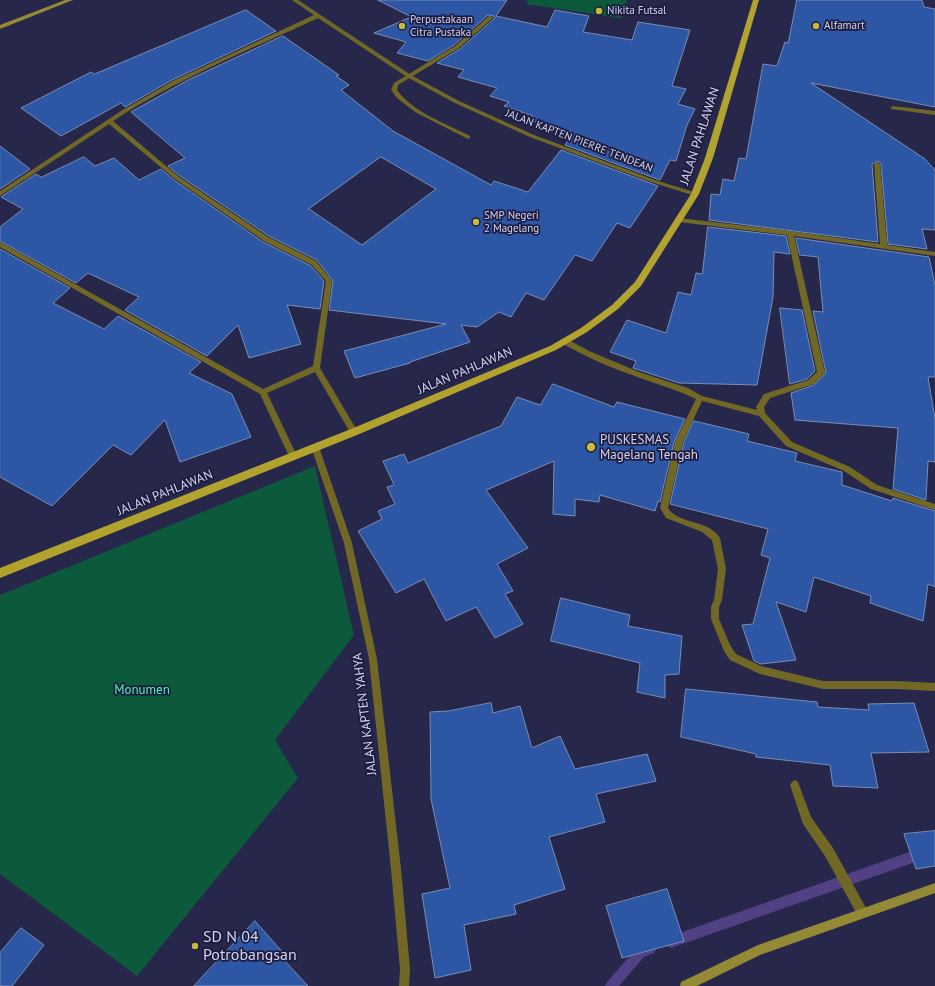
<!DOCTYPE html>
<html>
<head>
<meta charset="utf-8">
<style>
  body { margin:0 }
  canvas { display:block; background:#27264b }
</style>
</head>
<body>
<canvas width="935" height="986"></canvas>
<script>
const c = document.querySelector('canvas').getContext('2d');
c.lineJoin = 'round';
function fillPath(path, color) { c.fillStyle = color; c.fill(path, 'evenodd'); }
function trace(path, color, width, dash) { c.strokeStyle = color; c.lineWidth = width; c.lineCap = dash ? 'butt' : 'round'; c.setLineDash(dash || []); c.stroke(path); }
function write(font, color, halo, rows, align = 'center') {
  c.font = font + ' "PT Sans",sans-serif'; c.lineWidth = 3.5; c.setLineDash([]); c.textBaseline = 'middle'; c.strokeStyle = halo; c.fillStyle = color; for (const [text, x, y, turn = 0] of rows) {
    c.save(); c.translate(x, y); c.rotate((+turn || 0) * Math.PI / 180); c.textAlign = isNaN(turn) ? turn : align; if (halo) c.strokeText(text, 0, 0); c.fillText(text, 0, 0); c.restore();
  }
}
fillPath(new Path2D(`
  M 528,0 L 627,0 L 621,18 L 526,4 Z
  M 315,466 L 354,635 L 275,740 L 298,778 L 137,976 L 0,874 L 0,595 Z`), '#0c593c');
fillPath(new Path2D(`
  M 935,843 L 935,855 L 671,948 L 667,946 L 665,942 L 667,938 L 671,936 Z
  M 650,943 L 654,945 L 656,949 L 654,953 L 644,957 L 619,986 L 605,986 L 607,982 L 636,949 Z`), '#514084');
const building = new Path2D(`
  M 378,0 L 507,0 L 496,16 L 547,27 L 555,10 L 589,16 L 583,32 L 632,40 L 638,22 L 690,30 L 672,86 L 686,89 L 678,104 L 695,109 L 687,125 L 676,161 L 670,160 L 660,180 L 565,145 L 573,133 L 530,120 L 533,116 L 504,106 L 509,102 L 490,96 L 497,88 L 458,77 L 464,70 L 437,63 L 460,49 L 495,18 L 494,16 L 488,15 L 454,45 L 428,61 L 397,53 L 406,42 L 374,33 L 411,17 Z
  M 797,0 L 922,0 L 924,7 L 935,9 L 935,107 L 811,83 L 925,159 L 935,170 L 935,230 L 922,229 L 927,249 L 888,244 L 881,164 L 878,161 L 872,164 L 878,242 L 709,220 L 711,194 L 720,195 L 723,179 L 734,181 L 739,158 L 746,159 L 763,64 L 777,66 L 785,42 L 788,43 Z
  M 246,10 L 276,31 L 172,80 L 125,107 L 121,103 L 61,136 L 21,108 L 91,72 L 94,74 Z
  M 283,36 L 339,75 L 336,76 L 349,85 L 341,90 L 393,131 L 491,185 L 494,181 L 528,192 L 561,150 L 658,186 L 630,228 L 617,223 L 592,261 L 575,255 L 544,300 L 526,293 L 511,317 L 499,312 L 477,327 L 461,325 L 470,342 L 410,362 L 410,363 L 355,378 L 344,351 L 446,324 L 329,310 L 333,281 L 317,260 L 269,236 L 180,176 L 168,166 L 185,158 L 131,112 L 188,80 ZM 381,157 L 436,189 L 362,245 L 309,209 Z
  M 0,146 L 30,169 L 0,189 Z
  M 84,157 L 95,166 L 114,158 L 139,180 L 161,169 L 174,180 L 263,242 L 311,266 L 324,281 L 320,309 L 287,305 L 301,344 L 249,358 L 238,325 L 207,356 L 125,310 L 139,297 L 88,273 L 76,283 L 0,241 L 0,227 L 23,209 L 1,197 L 36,174 L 41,177 Z
  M 708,227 L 786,236 L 790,254 L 774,252 L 773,297 L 757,385 L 679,383 L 633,368 L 636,361 L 610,352 L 627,320 L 666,333 L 678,292 L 691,295 L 696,273 L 702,274 Z
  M 796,238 L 929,257 L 935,285 L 935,377 L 928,377 L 935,419 L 935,462 L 928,461 L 926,500 L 893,489 L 898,428 L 795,420 L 791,393 L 814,385 L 826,373 L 813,311 L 823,312 L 818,257 L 800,255 Z
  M 0,249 L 70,288 L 53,303 L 104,329 L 118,316 L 201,362 L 189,373 L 232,394 L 251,437 L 180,462 L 165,420 L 131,455 L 113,445 L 52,506 L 0,477 Z
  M 780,308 L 802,310 L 815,371 L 807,379 L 790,384 Z
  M 553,384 L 614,407 L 617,402 L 685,419 L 674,442 L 660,502 L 658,501 L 655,511 L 600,495 L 599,502 L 575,499 L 575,516 L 553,514 L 554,461 L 486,490 L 528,548 L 497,564 L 513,591 L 505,594 L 523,624 L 495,638 L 476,607 L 446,621 L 424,579 L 396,593 L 358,531 L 382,519 L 378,511 L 395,504 L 387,487 L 394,485 L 383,461 L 404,454 L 408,463 L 501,426 L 517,397 L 540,405 Z
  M 694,421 L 749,434 L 747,441 L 797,453 L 795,461 L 842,472 L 842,485 L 892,501 L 893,498 L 935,511 L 935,587 L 928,584 L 923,621 L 870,603 L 871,596 L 814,577 L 806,612 L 776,602 L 796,660 L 761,664 L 754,661 L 742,625 L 753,624 L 770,558 L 761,555 L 768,529 L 670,504 L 684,442 Z
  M 561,598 L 630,615 L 628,626 L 682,636 L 679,674 L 665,675 L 665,698 L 637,692 L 640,663 L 551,641 Z
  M 686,689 L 817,702 L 818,707 L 869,710 L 868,704 L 914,703 L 929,752 L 871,753 L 878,788 L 833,786 L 830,765 L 756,757 L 756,754 L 681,737 Z
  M 491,703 L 493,713 L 520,706 L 532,748 L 560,736 L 575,769 L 647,754 L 656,781 L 596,794 L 605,822 L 549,837 L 565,889 L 514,905 L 516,914 L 464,925 L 471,970 L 435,978 L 422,894 L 450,888 L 431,799 L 430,712 L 448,711 Z
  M 935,831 L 935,866 L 916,869 L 904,834 Z
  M 667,889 L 684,941 L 622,958 L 606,906 Z
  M 255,921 L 286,956 L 283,959 L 308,986 L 194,986 Z
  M 21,928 L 44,945 L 12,986 L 0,986 L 0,953 Z`);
fillPath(building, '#2d56a4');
trace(building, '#778eb6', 1);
fillPath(new Path2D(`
  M 489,16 L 494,17 L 459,48 L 398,85 L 397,90 C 414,113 445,123 470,136 L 470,138 L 468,139 L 415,112 L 397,98 L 391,90 L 394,83 L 455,46 Z`), '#716825');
fillPath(new Path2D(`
  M 292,0 L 298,0 L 411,75 L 459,101 L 534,135 L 655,180 L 697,193 L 698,194 L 695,196 L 651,182 L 530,137 L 455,103 L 407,77 L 318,18 C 249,50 177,79 113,121 L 179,177 L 268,237 L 316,261 L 332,281 L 320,368 L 358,432 L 354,435 L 351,434 L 315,372 L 267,393 L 297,456 L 296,458 L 290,458 L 289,456 L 260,394 L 0,247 L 0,242 L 263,389 L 313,366 L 326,281 L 312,265 L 264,241 L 175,179 L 109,124 L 0,196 L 0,191 L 121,111 L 173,81 L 314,15 Z
  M 893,106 L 935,111 L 935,115 L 891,109 L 891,107 Z
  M 877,162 L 880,164 L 887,245 L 935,252 L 935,256 L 794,236 L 825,373 L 814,384 L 770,398 L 764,407 L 765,413 L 792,442 L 850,467 L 877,485 L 935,504 L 935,510 L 871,489 L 844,471 L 786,446 L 759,416 L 702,401 L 683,442 L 668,508 C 679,525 709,519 720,538 L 726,569 L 722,600 L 719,607 L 719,619 L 730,645 L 736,654 L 761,666 L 823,681 L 897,681 L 935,683 L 935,691 L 897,689 L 823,689 L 760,674 L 730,660 L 724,651 L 711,619 L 711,607 L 714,600 L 718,569 L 712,540 L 702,532 L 666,518 L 660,508 L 675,442 L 696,399 C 676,389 655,384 635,376 C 610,368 585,356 561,343 L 560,341 L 564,338 L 567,339 L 589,351 L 639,372 L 688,388 L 702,396 L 757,410 L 756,407 L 764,394 L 808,380 L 817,372 L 787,235 L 679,222 L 676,220 L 679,218 L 790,231 L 880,244 L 874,164 Z
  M 315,444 L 318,445 L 319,447 L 352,543 L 377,659 L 401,869 L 410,969 L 409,986 L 399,986 L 400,969 L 391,869 L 369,659 L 344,543 L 311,447 L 312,445 Z
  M 795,780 L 798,782 L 811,817 L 833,848 L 866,908 L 867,912 L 866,916 L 862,917 L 858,916 L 825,856 L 803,824 L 790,785 L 792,782 Z`), '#716825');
fillPath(new Path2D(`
  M 65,0 L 73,0 L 0,29 L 0,25 Z
  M 935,883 L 935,893 L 760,955 L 697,986 L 680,986 L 681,982 L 758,945 Z`), '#948934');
fillPath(new Path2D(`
  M 753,0 L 759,0 L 713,158 L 699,194 L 641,286 L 618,309 L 587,332 L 556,350 L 357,435 L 0,578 L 0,568 L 351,429 L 550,346 L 581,328 L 612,305 L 635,282 L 691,194 L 705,158 Z`), '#b2a32e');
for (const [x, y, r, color] of [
  [599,11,4,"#caba39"],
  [402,26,4,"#caba39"],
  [816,26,4,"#caba39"],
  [476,222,4,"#caba39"],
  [591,447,5,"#caba39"],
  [195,946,4,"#caba39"]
]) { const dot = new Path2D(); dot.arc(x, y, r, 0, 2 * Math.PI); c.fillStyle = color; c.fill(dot); trace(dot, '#1d1c40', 1.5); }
write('11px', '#d3d5ed', '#1d1c40', [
  ["Nikita Futsal",607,11],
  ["Perpustakaan",410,20],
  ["Citra Pustaka",410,33],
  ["Alfamart",824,26],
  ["SMP Negeri",484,216],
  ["2 Magelang",484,229]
], 'left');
write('11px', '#d3d5ed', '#1d1c40', [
  ["JALAN KAPTEN PIERRE TENDEAN",579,141,21]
]);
write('13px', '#d3d5ed', '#1d1c40', [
  ["JALAN PAHLAWAN",700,136,-72],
  ["JALAN PAHLAWAN",465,371,-23],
  ["JALAN PAHLAWAN",165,493,-22],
  ["JALAN KAPTEN YAHYA",365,714,-97]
]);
write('13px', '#d3d5ed', '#1d1c40', [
  ["PUSKESMAS",600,440],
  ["Magelang Tengah",600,455]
], 'left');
write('13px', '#4ef2af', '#1d1c40', [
  ["Monumen",142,690]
]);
write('16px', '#d3d5ed', '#1d1c40', [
  ["SD N 04",203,937],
  ["Potrobangsan",203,955]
], 'left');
</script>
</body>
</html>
